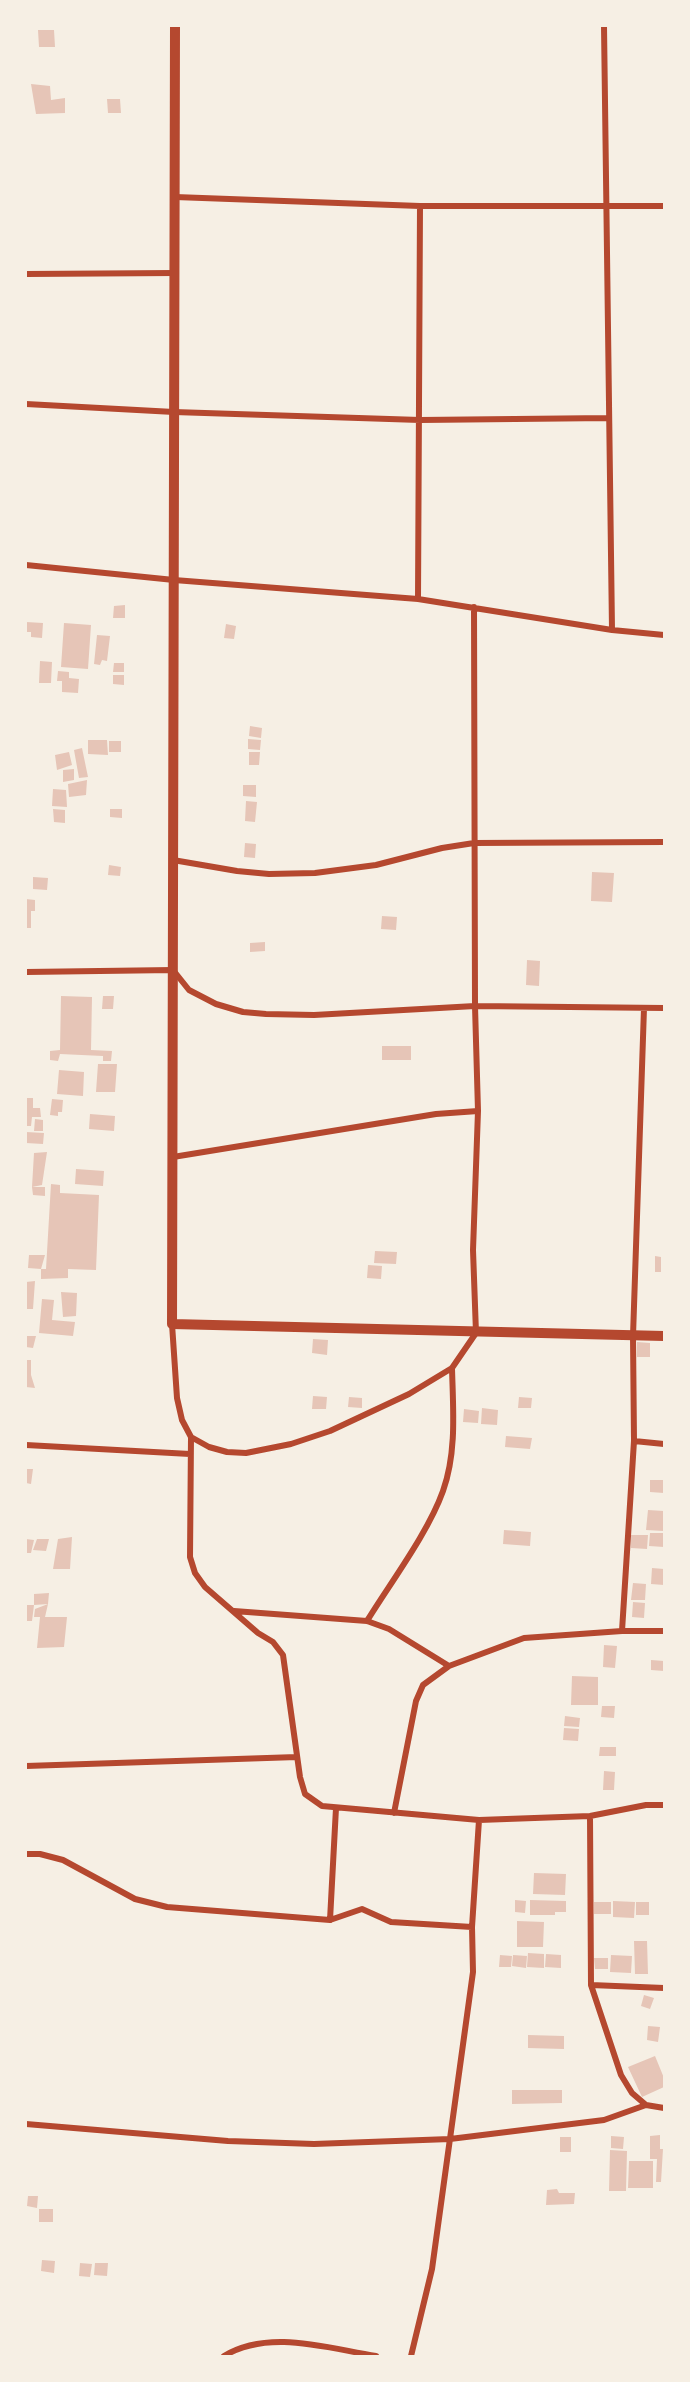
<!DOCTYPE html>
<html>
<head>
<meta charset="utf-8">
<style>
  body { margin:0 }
  #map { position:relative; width:690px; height:2382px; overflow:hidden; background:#f6efe4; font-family:"PT Sans Narrow",sans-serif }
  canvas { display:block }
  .frame { position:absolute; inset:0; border:27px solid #f6efe4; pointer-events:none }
</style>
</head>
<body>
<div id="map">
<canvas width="690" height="2382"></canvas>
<div class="frame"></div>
</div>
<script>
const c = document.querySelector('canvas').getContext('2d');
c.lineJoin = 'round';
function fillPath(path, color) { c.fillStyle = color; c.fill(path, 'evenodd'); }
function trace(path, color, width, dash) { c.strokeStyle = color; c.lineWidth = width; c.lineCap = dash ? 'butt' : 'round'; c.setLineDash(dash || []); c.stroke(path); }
fillPath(new Path2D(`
  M 38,30 L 54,30 L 55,47 L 39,47 Z
  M 31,84 L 50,86 L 51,100 L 65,98 L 65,113 L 36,114 Z
  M 107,99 L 120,99 L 121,113 L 108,113 Z
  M 125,605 L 125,618 L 113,618 L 114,606 Z
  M 26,622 L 43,623 L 42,638 L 31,637 L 31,632 L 26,632 Z
  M 64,623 L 91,625 L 88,669 L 61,667 Z
  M 226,624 L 236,626 L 234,639 L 224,638 Z
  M 97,635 L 110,636 L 107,661 L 102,660 L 100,665 L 94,664 Z
  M 40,661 L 52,662 L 51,683 L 39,683 Z
  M 114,663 L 124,663 L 124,672 L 113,672 Z
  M 58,671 L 69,672 L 69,678 L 79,679 L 78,693 L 62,692 L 62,681 L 57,681 Z
  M 113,675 L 124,675 L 124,685 L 113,684 Z
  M 250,726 L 262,728 L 261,738 L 249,736 Z
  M 248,739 L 261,740 L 260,750 L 248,749 Z
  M 88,740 L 107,740 L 108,755 L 88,754 Z
  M 109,741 L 121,741 L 121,752 L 109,752 Z
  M 82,748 L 88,777 L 79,778 L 74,750 Z
  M 69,752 L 72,765 L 57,770 L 55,755 Z
  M 249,752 L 260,752 L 259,765 L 249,765 Z
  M 74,769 L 74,780 L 63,782 L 63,770 Z
  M 87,780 L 86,795 L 69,797 L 68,784 Z
  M 243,785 L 256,785 L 256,797 L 243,796 Z
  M 53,789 L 66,790 L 67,807 L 52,806 Z
  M 246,801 L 257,802 L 255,822 L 245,821 Z
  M 53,809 L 65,810 L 65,823 L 54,822 Z
  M 110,809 L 122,809 L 122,818 L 110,817 Z
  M 245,843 L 256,844 L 255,858 L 244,857 Z
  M 109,865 L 121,867 L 120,876 L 108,875 Z
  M 592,872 L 614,873 L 612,902 L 591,901 Z
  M 33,877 L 48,878 L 47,890 L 33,889 Z
  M 26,899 L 35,900 L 35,911 L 31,911 L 31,928 L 26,928 Z
  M 382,916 L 397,917 L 396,930 L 381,929 Z
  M 265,942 L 265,951 L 250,952 L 250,943 Z
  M 527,960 L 540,961 L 539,986 L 526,985 Z
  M 61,996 L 92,997 L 91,1050 L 112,1051 L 111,1061 L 103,1061 L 103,1056 L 60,1054 L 58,1061 L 50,1060 L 50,1051 L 60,1050 Z
  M 103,996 L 114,996 L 113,1009 L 102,1009 Z
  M 382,1046 L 411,1046 L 411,1060 L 382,1060 Z
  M 98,1064 L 117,1064 L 115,1092 L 96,1092 Z
  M 59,1070 L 84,1072 L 83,1096 L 57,1094 Z
  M 27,1098 L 33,1098 L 33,1108 L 40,1108 L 41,1117 L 32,1117 L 31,1126 L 26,1126 Z
  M 52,1099 L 63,1100 L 62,1112 L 58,1112 L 58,1116 L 50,1115 Z
  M 90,1114 L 115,1116 L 114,1131 L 89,1129 Z
  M 35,1119 L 43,1120 L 43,1131 L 34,1131 Z
  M 26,1132 L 44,1133 L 43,1144 L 26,1143 Z
  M 47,1152 L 42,1185 L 32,1187 L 45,1187 L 45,1196 L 33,1195 L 32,1187 L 34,1153 Z
  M 76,1169 L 104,1171 L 103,1186 L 75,1184 Z
  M 51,1184 L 60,1185 L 60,1193 L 99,1195 L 96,1270 L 68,1269 L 68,1278 L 41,1279 L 41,1269 L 46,1269 Z
  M 375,1251 L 397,1252 L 396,1264 L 374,1263 Z
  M 29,1255 L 45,1255 L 41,1269 L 28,1268 Z
  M 655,1256 L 661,1257 L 661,1272 L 655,1272 Z
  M 368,1265 L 382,1266 L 381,1279 L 367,1278 Z
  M 35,1281 L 33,1309 L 26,1309 L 26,1282 Z
  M 61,1292 L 77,1293 L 76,1316 L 63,1317 Z
  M 42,1299 L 54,1300 L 52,1320 L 75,1322 L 73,1336 L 39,1333 Z
  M 26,1336 L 36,1336 L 33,1348 L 26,1347 Z
  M 313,1339 L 328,1340 L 327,1355 L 312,1353 Z
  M 637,1342 L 650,1343 L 650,1357 L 637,1357 Z
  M 26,1360 L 31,1360 L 31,1375 L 35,1388 L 26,1387 Z
  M 313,1396 L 327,1397 L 326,1409 L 312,1409 Z
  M 349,1397 L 362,1398 L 362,1408 L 348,1407 Z
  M 519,1397 L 532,1398 L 531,1408 L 518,1408 Z
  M 482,1408 L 498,1410 L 497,1425 L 481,1424 Z
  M 464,1409 L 479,1411 L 478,1423 L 463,1422 Z
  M 506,1436 L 532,1438 L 530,1449 L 505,1447 Z
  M 26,1469 L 33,1469 L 31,1484 L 26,1483 Z
  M 650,1480 L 664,1480 L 664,1493 L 650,1492 Z
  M 648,1510 L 664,1511 L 664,1531 L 646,1530 Z
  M 504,1530 L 531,1532 L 530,1546 L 503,1544 Z
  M 650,1533 L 664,1533 L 664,1547 L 649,1546 Z
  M 631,1535 L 648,1535 L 647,1549 L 631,1548 Z
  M 72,1537 L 70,1569 L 53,1569 L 58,1539 Z
  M 26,1539 L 34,1540 L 31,1553 L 26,1553 Z
  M 37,1539 L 49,1539 L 46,1551 L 33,1550 Z
  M 652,1568 L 664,1569 L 664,1585 L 651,1584 Z
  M 633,1583 L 646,1584 L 645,1600 L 631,1600 Z
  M 49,1593 L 48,1604 L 34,1605 L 32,1621 L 26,1621 L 26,1605 L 34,1605 L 34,1594 Z
  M 633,1602 L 645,1603 L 644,1618 L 632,1617 Z
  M 48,1604 L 45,1617 L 67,1617 L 64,1647 L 37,1648 L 40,1617 L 34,1617 L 35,1609 Z
  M 604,1645 L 617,1646 L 615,1668 L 603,1667 Z
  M 651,1660 L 664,1661 L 664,1671 L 651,1670 Z
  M 572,1676 L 598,1677 L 598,1705 L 571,1705 Z
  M 602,1706 L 615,1706 L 614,1718 L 601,1717 Z
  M 565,1716 L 580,1718 L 579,1727 L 564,1726 Z
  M 564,1728 L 579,1729 L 578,1741 L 563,1740 Z
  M 600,1747 L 616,1747 L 616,1756 L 599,1756 Z
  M 604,1771 L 615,1772 L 614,1790 L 603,1790 Z
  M 534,1873 L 566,1874 L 565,1895 L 533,1894 Z
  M 515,1900 L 526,1901 L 525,1913 L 515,1912 Z
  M 530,1900 L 566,1901 L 566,1912 L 555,1912 L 555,1915 L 530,1915 Z
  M 613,1901 L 635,1902 L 634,1918 L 613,1917 Z
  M 594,1902 L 611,1902 L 611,1914 L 594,1914 Z
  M 636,1902 L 649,1902 L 649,1915 L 636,1915 Z
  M 517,1921 L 544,1922 L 543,1947 L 517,1947 Z
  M 634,1941 L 647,1941 L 648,1974 L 635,1974 Z
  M 528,1953 L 544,1954 L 544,1968 L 527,1967 Z
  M 546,1954 L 561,1955 L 561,1968 L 545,1967 Z
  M 500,1955 L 512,1956 L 511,1967 L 499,1967 Z
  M 513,1955 L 527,1956 L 526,1968 L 512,1966 Z
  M 611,1955 L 632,1956 L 631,1973 L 610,1972 Z
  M 594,1958 L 608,1958 L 608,1969 L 595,1969 Z
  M 644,1995 L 654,1998 L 650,2009 L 641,2006 Z
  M 648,2026 L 660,2027 L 658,2042 L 647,2040 Z
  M 528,2035 L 564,2036 L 564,2049 L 528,2048 Z
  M 655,2056 L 664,2078 L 664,2087 L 642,2097 L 628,2067 Z
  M 512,2090 L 562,2090 L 562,2103 L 512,2104 Z
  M 660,2135 L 660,2149 L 663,2149 L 661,2182 L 656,2182 L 657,2159 L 650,2159 L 650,2136 Z
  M 611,2136 L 624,2137 L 623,2149 L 611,2148 Z
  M 560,2137 L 571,2137 L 571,2152 L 560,2152 Z
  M 610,2150 L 627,2151 L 626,2191 L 609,2191 Z
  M 629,2161 L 653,2161 L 653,2188 L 628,2188 Z
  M 557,2189 L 559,2193 L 575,2193 L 574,2204 L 546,2205 L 547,2190 Z
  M 28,2196 L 38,2196 L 37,2208 L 27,2206 Z
  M 39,2209 L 53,2209 L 53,2222 L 39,2222 Z
  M 42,2260 L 55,2261 L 54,2273 L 41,2271 Z
  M 80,2263 L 92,2264 L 90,2277 L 79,2276 Z
  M 95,2263 L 108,2263 L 107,2276 L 94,2275 Z`), '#e6c5b7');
trace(new Path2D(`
  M 604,26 L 612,630
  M 175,197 L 420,206 L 664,206
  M 26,274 L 175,273
  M 26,404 L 174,412 L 420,420 L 609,418
  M 26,565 L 174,580 L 418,599 L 612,630 L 664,635
  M 418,599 L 420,206
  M 173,860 L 237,871 L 269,874 L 315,873 L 376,865 L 442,848 L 474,843 L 664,842
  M 26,972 L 173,970 L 189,990 L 216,1004 L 243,1012 L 266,1014 L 314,1015 L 475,1006 L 664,1008
  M 173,1157 L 436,1114 L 478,1111
  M 172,1324 L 177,1398 L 182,1420 L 191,1437 L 209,1447 L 227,1452 L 246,1453 L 291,1444 L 330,1431 L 409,1394 L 452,1368 L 476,1333 L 473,1250 L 478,1111 L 475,1006 L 474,607
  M 191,1437 L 190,1557 L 195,1573 L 205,1587 L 258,1633 L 273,1642 L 283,1655 L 300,1777 L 305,1794 L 322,1806 L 479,1820 L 590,1816 L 646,1805 L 664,1805
  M 634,1441 L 664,1444
  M 26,1445 L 190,1454
  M 234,1611 L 367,1621 L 389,1629 L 449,1666
  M 367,1621 C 391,1582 428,1533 443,1491 C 457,1452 453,1408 452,1368
  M 622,1631 L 634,1441 L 633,1336 L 644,1008
  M 26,1766 L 297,1757
  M 394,1813 L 416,1701 L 423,1685 L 449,1666 L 524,1638 L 622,1631 L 664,1631
  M 590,1816 L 591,1985 L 621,2075 L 632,2093 L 646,2105 L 664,2108
  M 26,1854 L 40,1854 L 63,1860 L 135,1899 L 167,1907 L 330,1920 L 362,1909 L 391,1922 L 472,1927
  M 330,1920 L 336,1808
  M 591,1985 L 664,1988
  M 26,2124 L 228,2141 L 314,2144 L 450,2139 L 604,2120 L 646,2105
  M 224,2356 C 269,2329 326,2348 376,2356
  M 411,2356 L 432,2269 L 473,1972 L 472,1927 L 479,1820`), '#b5482f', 6);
trace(new Path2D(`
  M 175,26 L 172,1324 L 664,1336`), '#b5482f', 10);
</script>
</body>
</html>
